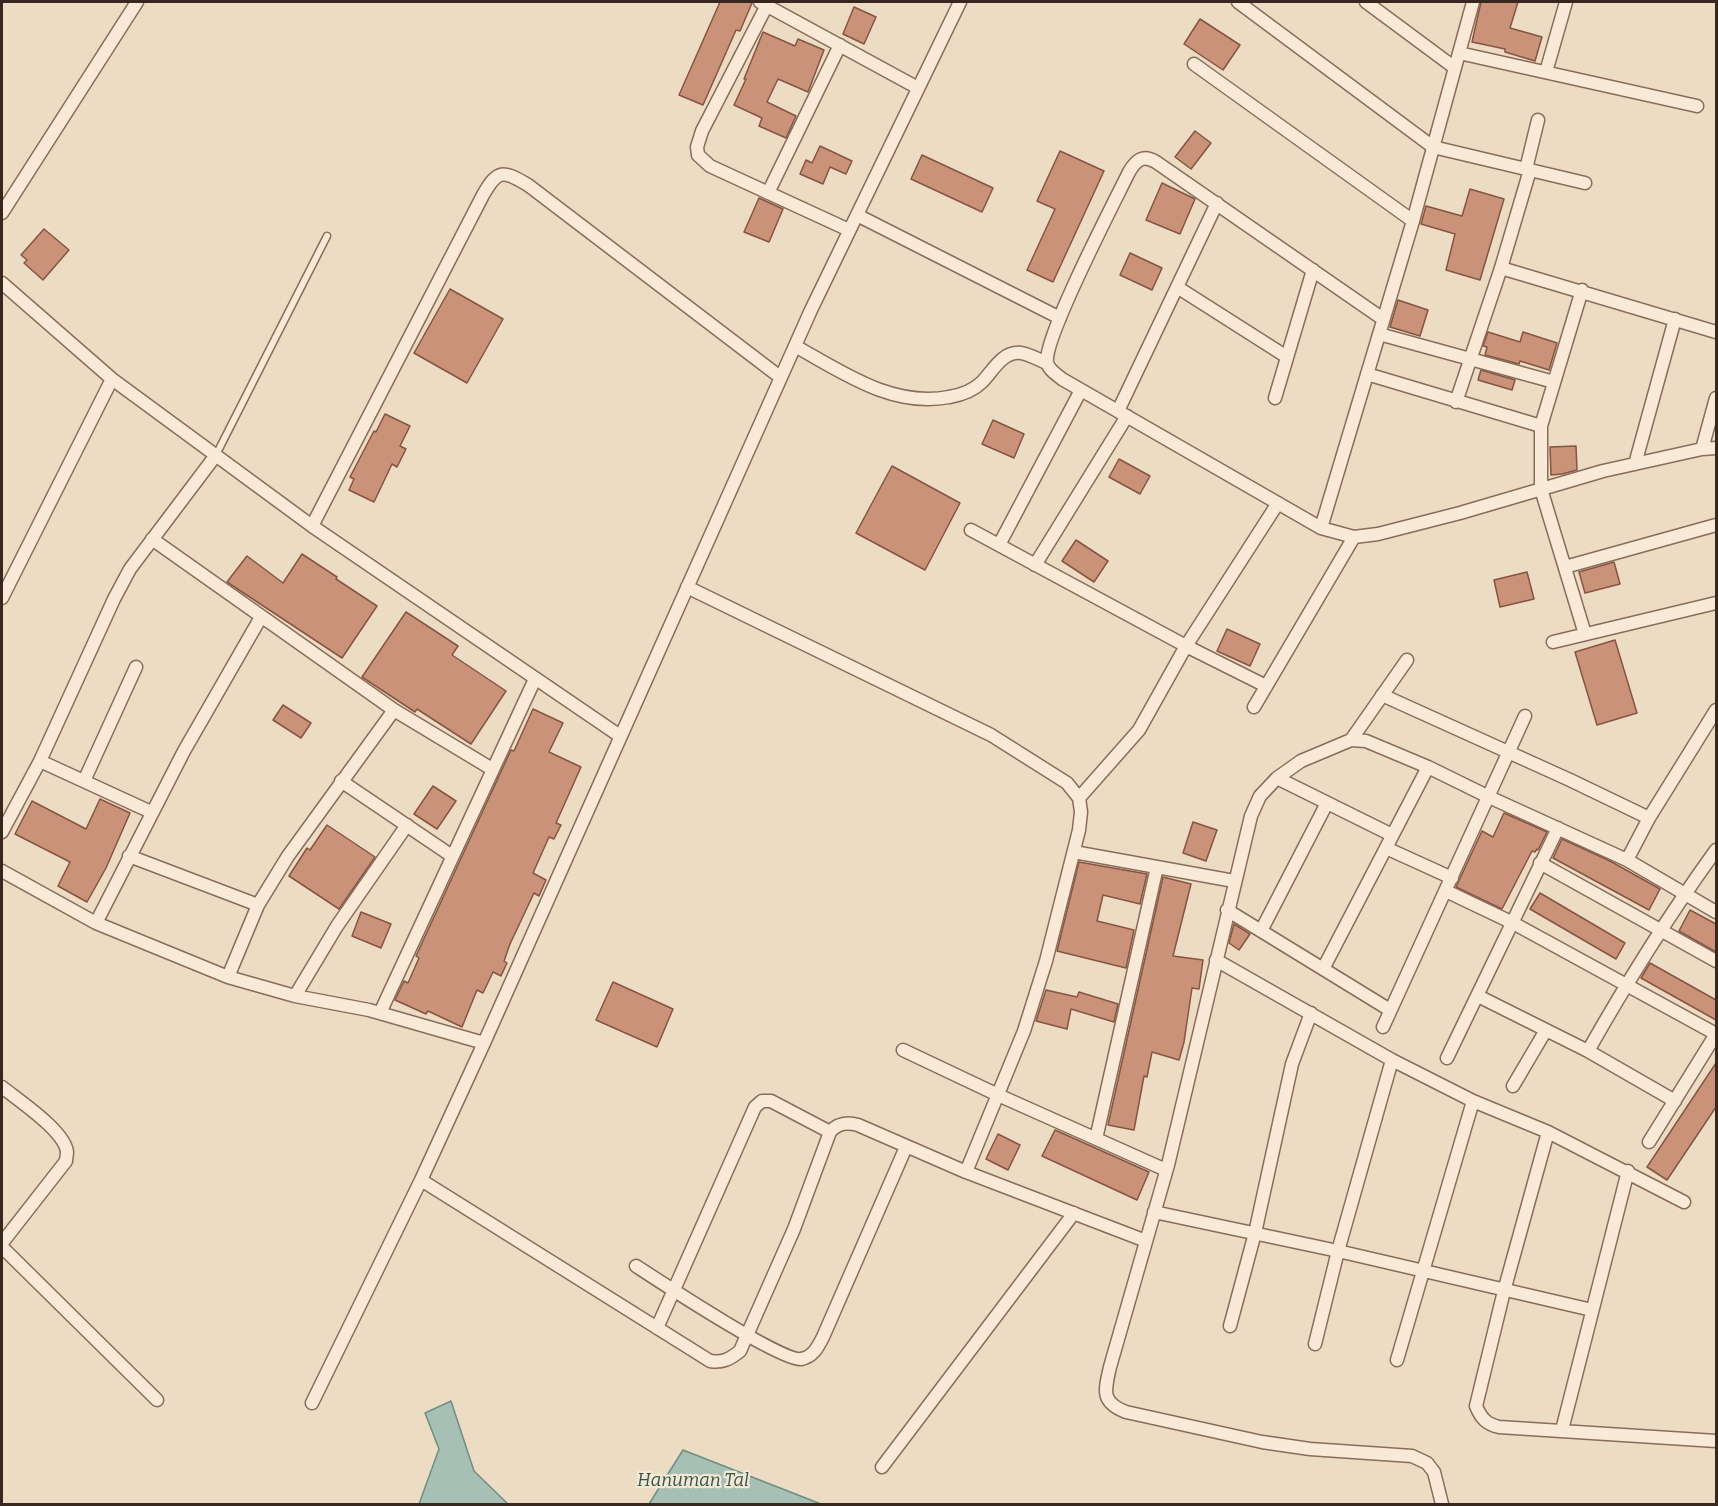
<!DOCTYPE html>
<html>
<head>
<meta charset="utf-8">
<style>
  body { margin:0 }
  #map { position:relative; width:1718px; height:1506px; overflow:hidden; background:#eddcc4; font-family:Bitter,serif }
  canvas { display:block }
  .frame { position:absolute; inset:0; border:3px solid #38271e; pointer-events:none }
</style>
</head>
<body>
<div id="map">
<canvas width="1718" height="1506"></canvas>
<div class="frame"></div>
</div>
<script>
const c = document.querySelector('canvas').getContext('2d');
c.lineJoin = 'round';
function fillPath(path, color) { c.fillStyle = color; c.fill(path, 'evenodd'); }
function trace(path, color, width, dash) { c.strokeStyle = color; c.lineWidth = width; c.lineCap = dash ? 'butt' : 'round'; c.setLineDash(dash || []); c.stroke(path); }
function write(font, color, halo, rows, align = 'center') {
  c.font = font + ' Bitter,serif'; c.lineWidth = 4.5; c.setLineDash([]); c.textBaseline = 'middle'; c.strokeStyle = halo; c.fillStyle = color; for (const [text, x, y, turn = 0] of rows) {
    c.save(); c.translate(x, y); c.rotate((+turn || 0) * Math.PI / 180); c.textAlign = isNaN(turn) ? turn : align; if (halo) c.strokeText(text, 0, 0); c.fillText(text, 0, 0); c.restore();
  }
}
const water = new Path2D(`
  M 451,1401 L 474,1471 L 508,1504 L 419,1504 L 439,1449 L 425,1413 Z
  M 683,1450 L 821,1504 L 649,1504 Z`);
fillPath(water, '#a6c0b5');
trace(water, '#6c8f82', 1.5);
const building = new Path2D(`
  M 720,2 L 752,2 L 752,3 L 740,31 L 736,30 L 703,105 L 679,95 Z
  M 1481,2 L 1518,2 L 1510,28 L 1542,37 L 1535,61 L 1505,52 L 1505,49 L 1472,42 Z
  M 854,7 L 876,17 L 864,44 L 843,34 Z
  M 1200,19 L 1240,45 L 1223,70 L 1184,44 Z
  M 763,32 L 795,46 L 798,39 L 824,50 L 808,92 L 778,79 L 767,102 L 796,116 L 786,138 L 759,126 L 762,118 L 734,105 L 746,79 L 744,79 Z
  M 1195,131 L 1211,143 L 1191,169 L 1175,157 Z
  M 820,146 L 852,161 L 846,174 L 830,167 L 823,184 L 800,174 L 806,160 L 812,163 Z
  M 1060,151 L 1104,171 L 1053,282 L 1027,270 L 1055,209 L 1037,201 Z
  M 922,155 L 993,188 L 982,212 L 911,179 Z
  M 1162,183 L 1195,199 L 1180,234 L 1146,220 Z
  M 1470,189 L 1504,199 L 1480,280 L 1446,270 L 1455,234 L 1421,224 L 1426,206 L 1462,216 Z
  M 759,198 L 783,209 L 769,242 L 744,232 Z
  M 44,229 L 69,250 L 43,280 L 24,263 L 27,260 L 21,255 Z
  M 1130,253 L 1162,268 L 1152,290 L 1120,275 Z
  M 450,289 L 503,319 L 467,383 L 414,353 Z
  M 1398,300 L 1428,310 L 1420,336 L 1390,327 Z
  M 1488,332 L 1520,342 L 1523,332 L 1557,343 L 1549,370 L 1520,361 L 1519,364 L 1485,355 L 1487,347 L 1483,346 Z
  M 1481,370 L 1515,380 L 1512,390 L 1478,380 Z
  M 385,414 L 410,426 L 400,446 L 406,449 L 397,467 L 392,464 L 374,502 L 349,490 L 354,479 L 350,477 L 374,431 L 376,432 Z
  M 993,420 L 1024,434 L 1014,458 L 982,444 Z
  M 1576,446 L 1577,470 L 1562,474 L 1551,475 L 1550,447 Z
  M 1119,459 L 1150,476 L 1140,494 L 1109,477 Z
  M 892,466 L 960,503 L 925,570 L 856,533 Z
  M 1076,540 L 1108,561 L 1094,582 L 1062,561 Z
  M 302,554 L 337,577 L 336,579 L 377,606 L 342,658 L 227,582 L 247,556 L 283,583 Z
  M 1614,562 L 1620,584 L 1585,593 L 1579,572 Z
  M 1527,572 L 1534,599 L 1500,607 L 1494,580 Z
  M 406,612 L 458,646 L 452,655 L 506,691 L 471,744 L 417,709 L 415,712 L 362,677 Z
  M 1227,629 L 1260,644 L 1250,666 L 1217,651 Z
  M 1615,640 L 1637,713 L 1597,725 L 1575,652 Z
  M 283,705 L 311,723 L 301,738 L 273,720 Z
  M 533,709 L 563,723 L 549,752 L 581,767 L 556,823 L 561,825 L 554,839 L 549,837 L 533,873 L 546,880 L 539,896 L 534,893 L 510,944 L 504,961 L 507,963 L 501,976 L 493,972 L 483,993 L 477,990 L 462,1027 L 428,1011 L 426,1014 L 395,1000 L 404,981 L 408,983 L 419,958 L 416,956 L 511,750 L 514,751 Z
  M 433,786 L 456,801 L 437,829 L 414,814 Z
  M 100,799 L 130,813 L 106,868 L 87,902 L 58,886 L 70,862 L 15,834 L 32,801 L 86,829 Z
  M 1504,813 L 1547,832 L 1538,850 L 1537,849 L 1535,852 L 1532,851 L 1502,909 L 1456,887 L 1482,831 L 1493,837 Z
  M 1193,822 L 1217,830 L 1206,861 L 1183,853 Z
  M 327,825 L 375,857 L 339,909 L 289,876 L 307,848 L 310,850 Z
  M 1562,839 L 1610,861 L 1660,889 L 1649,910 L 1553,858 Z
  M 1079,862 L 1147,874 L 1140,904 L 1103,895 L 1097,921 L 1134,930 L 1126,968 L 1057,951 Z
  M 1163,877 L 1191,884 L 1173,956 L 1203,960 L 1199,989 L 1192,988 L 1184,1042 L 1179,1060 L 1152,1052 L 1147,1077 L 1144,1076 L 1134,1130 L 1108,1125 Z
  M 1540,893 L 1625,943 L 1616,959 L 1530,909 Z
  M 1690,910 L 1716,924 L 1716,952 L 1679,931 Z
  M 361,912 L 391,924 L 381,948 L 352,936 Z
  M 1234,924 L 1250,934 L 1239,950 L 1229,943 Z
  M 1650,963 L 1716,1000 L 1716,1020 L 1641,978 Z
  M 613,982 L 673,1009 L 657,1047 L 596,1020 Z
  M 1046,990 L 1077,997 L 1079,992 L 1118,1004 L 1114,1022 L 1071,1009 L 1067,1029 L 1036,1021 Z
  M 1716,1063 L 1716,1107 L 1667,1180 L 1647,1167 Z
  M 1055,1130 L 1149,1172 L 1137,1200 L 1042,1156 Z
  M 998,1134 L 1020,1145 L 1008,1170 L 986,1159 Z`);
fillPath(building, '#cb927a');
trace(building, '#865441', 1.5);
const service = new Path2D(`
  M 216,455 L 327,236`);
const minor = new Path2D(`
  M 760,2 L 918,88
  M 1238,2 L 1433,147 L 1585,183
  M 1366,2 L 1455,68
  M 767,5 L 702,131 L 697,147 L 698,155 L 710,166 L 849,230
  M 1459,53 L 1697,106
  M 1194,64 L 1413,221
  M 1546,72 L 1566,2
  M 1526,169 L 1538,120
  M 768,193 L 840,45
  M 2,213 L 137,2
  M 857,215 L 1060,318
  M 1501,268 L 1716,332
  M 2,283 L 112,379 L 312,526 L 620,736
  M 1177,287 L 1287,357
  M 1582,290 L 1541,426 L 1541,489 L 1585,634
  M 1383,319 L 1156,162 C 1143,154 1136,160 1129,172 C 1114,203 1044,337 1047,362 C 1048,369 1056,374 1062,379 L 1321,528 L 1354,537 L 1378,534 L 1460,513 L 1603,471 L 1702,449 L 1716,448
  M 1379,334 L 1554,382
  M 795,346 C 842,372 892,408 949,397 C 961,395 973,391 982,382 C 993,371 1002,351 1021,353 C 1029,354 1039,360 1047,363
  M 1367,374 L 1541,426
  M 1275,398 L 1313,270
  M 1456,402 L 1501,268 L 1530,170
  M 1118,411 L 1217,203
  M 1702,449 L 1716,398
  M 1635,464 L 1675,319
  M 312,526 L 483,195 C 498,169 503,170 528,185 L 780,377
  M 1321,528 L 1413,221 L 1473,2
  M 971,530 L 1186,646 L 1266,686
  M 152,539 L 394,710 L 492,769
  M 999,545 L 1081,390
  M 1035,565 L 1127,416
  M 1565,567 L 1716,525
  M 687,587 L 991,735 L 1067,783 L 1079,798 L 1081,812 L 1079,830 L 1046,961 L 1024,1031 L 966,1172
  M 2,598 L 112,379
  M 1553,642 L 1716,603
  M 1382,695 L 1570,780 L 1649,818
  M 1254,707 L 1354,537
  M 1351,740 L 1407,660
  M 40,761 L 151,812
  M 1277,778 L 1392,835
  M 84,781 L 136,667
  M 341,781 L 452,856
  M 1079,798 L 1139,730 L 1186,646 L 1278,503
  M 2,832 L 40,761 L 114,599 L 130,569 L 216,455
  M 1386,848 L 1452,878
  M 1074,852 L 1234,881
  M 129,856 L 258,905
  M 1627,860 L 1649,818 L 1716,710
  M 1540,863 L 1716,961
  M 2,871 L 96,923 L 228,977 L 295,996 L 369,1010 L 484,1043
  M 1446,891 L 1513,923 L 1716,1034 L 1649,1142
  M 1227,910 L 1390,1010
  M 96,923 L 184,751 L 261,617
  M 1261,931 L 1327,803
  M 1216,960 L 1392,1060 L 1473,1101 L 1548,1132 L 1684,1202
  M 1323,969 L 1428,767
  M 228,977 L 258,905 L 288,856 L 394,710
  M 295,996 L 337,926 L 407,825
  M 1478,996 L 1588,1051 L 1675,1101
  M 380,1013 L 535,679
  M 1383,1027 L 1525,716
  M 903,1050 L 998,1095 L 1166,1170
  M 1588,1051 C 1627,982 1669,915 1716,850
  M 1447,1058 L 1558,828
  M 1513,1086 L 1546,1030
  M 2,1087 C 18,1100 65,1131 67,1152 C 67,1155 66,1158 66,1161 L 2,1243
  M 1548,1132 L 1504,1291 L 1476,1406 C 1481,1418 1486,1424 1499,1427 L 1716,1441
  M 1096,1139 L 1157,867
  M 421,1180 L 710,1361 C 723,1363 730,1359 740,1351 L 794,1229 L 830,1132 C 838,1123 847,1122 858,1125 L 966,1172 L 1146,1241
  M 1154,1212 L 1338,1251 L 1592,1310
  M 2,1247 L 157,1400
  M 636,1266 C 659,1281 782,1362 801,1359 C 813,1357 818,1347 823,1337 L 906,1147
  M 1230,1326 L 1255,1233 L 1292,1064 L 1311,1013
  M 657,1328 L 755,1107 L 762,1101 L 771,1101 L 830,1132
  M 1315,1344 L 1338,1251 L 1392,1060
  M 1397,1360 L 1473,1101
  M 312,1403 L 421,1180 L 484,1043 L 811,310 L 960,2
  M 1562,1430 L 1628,1171
  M 882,1467 L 1074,1213
  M 1442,1504 L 1434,1472 L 1427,1463 L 1412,1456 L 1310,1449 L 1262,1442 L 1126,1412 C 1100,1402 1105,1390 1110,1367 L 1168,1165 L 1251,816 L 1260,796 L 1277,778 L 1301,761 L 1351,740 L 1366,741 L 1428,767 L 1489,797 L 1627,860 L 1716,912`);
trace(service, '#886d5a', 9);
trace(minor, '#886d5a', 15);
trace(service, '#f8ead7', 6);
trace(minor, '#f8ead7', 12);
write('italic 18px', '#2e574f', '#f5e7d3', [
  ["Hanuman Tal",693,1481]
]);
</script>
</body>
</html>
